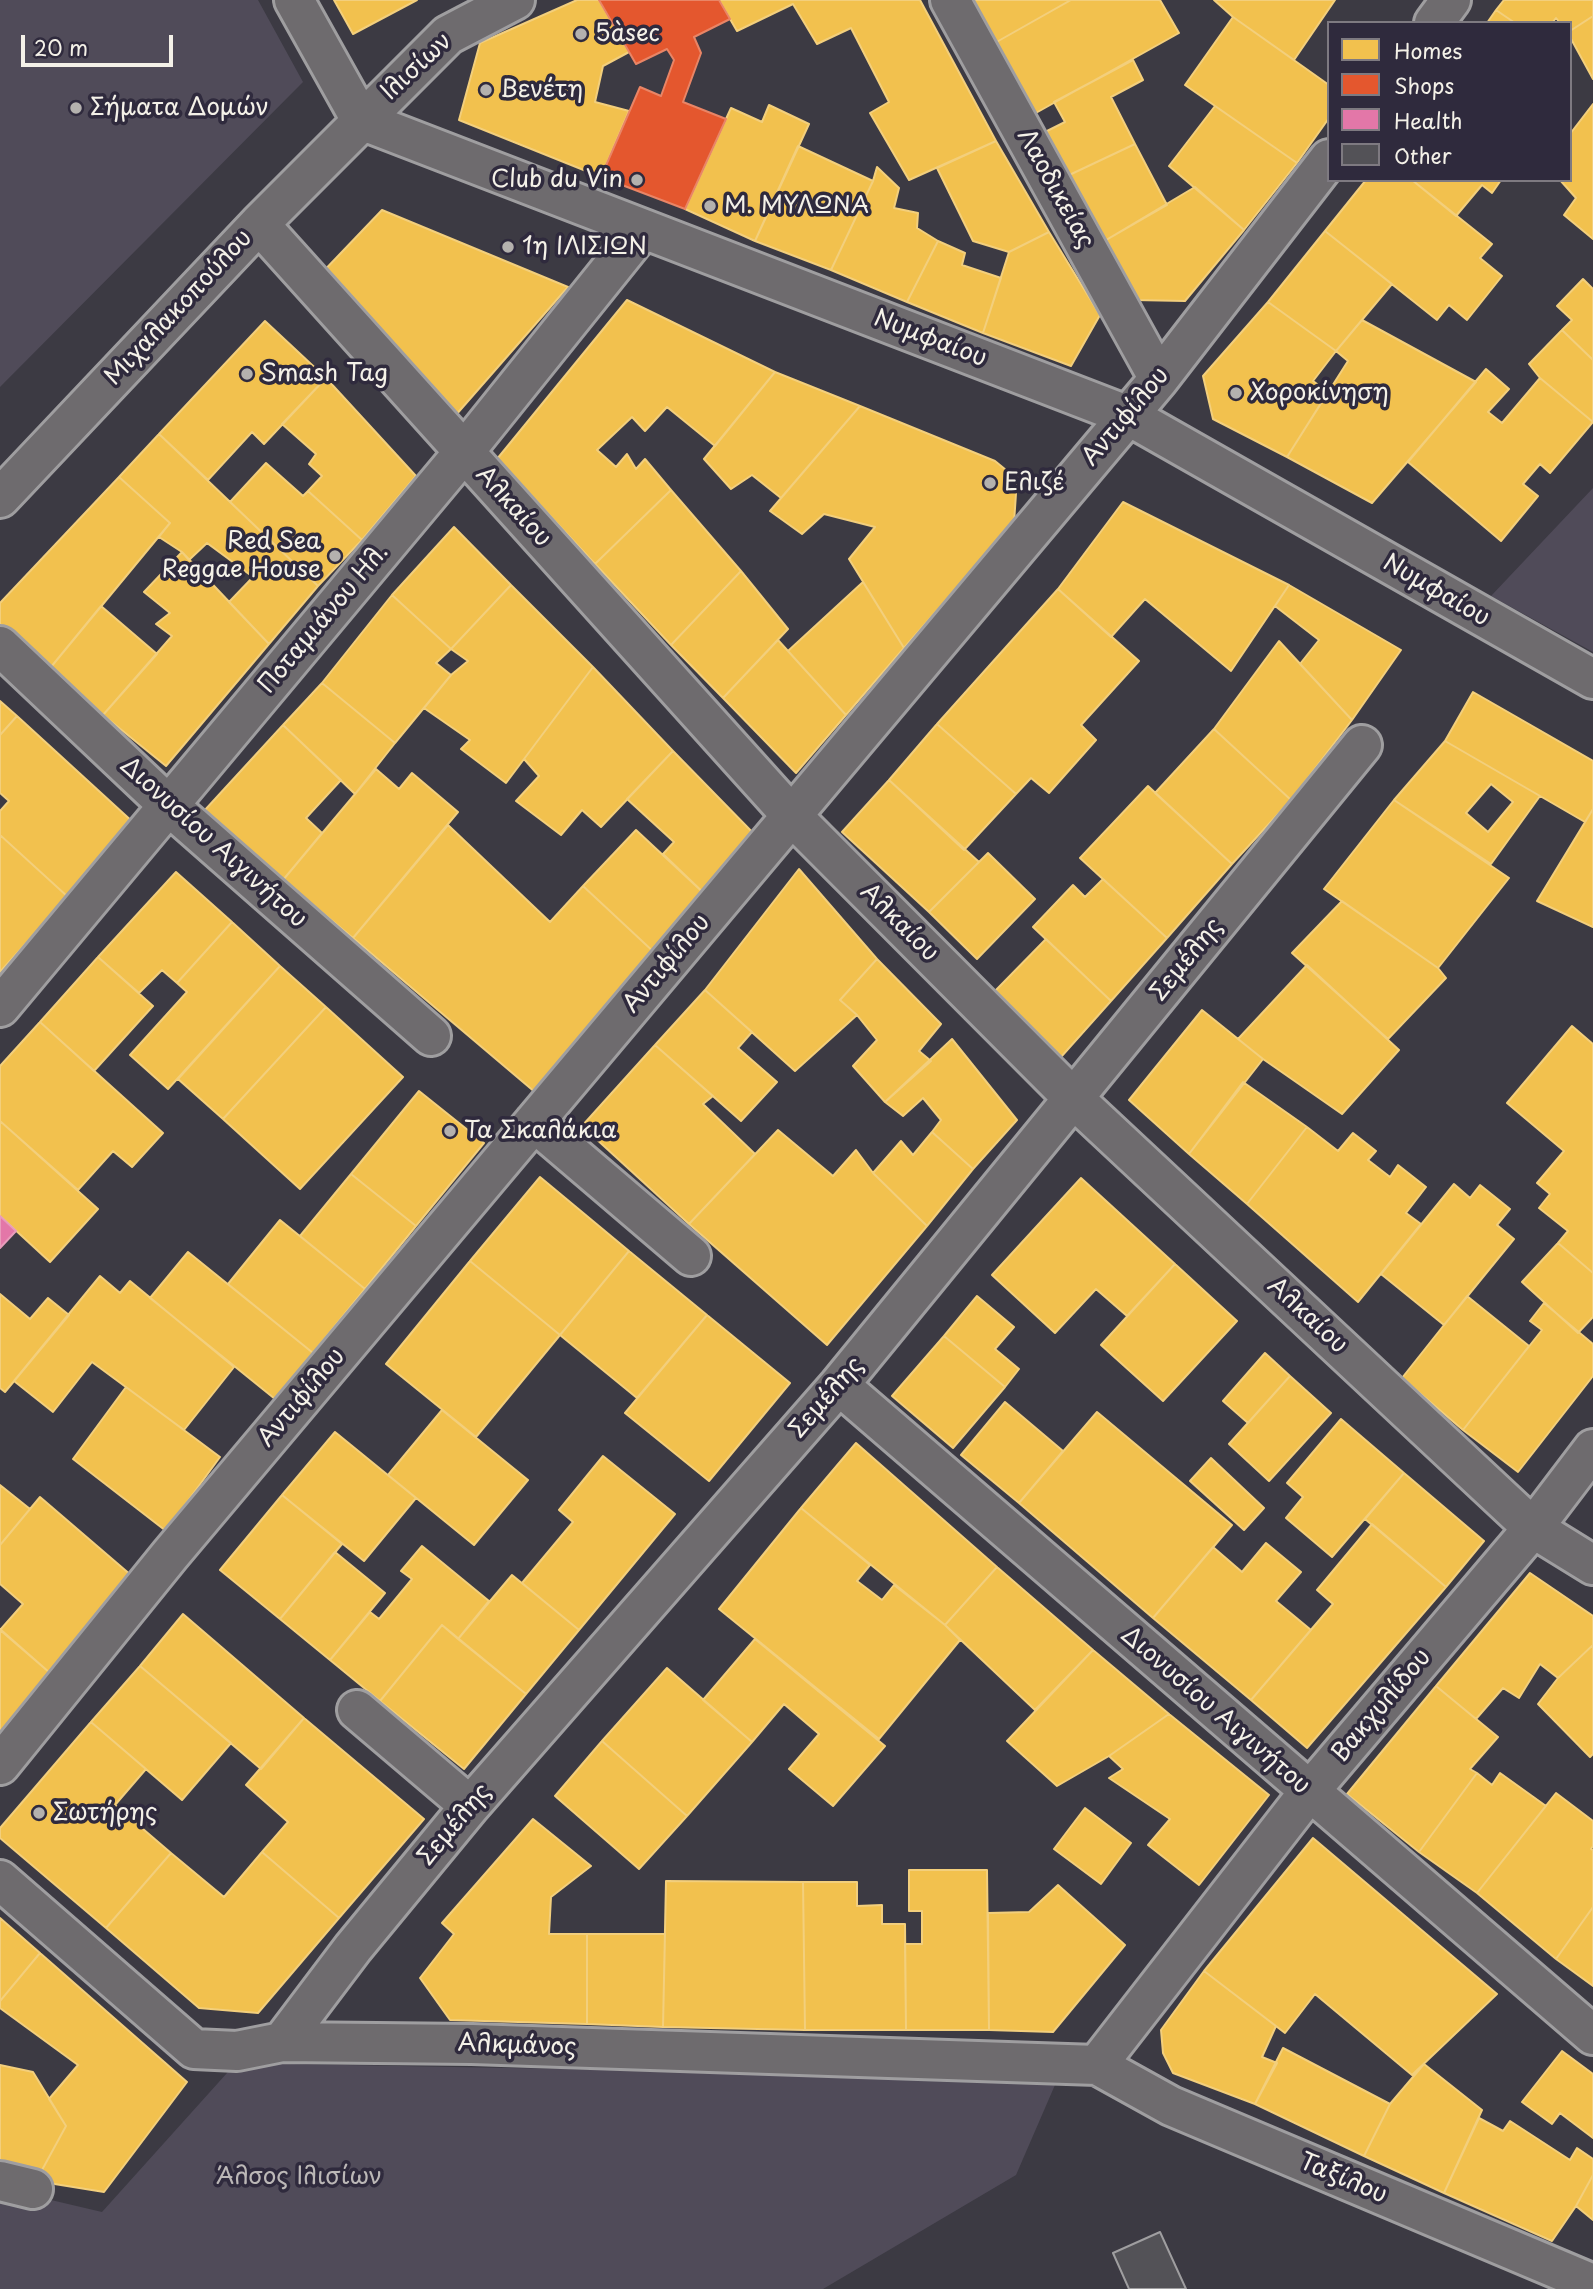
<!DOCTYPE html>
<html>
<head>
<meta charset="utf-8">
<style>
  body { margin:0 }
  #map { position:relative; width:1593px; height:2289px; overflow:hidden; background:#3c3a43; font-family:"Playpen Sans",sans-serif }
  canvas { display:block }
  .legend { position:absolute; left:1327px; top:21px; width:245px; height:161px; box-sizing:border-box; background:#2f2a3d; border:2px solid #7e7a81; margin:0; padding:9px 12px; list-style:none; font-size:21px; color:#f4f1e8 }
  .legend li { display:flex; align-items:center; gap:14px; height:35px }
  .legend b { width:35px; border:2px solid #7e7a81 }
  .scale { position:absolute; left:21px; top:35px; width:152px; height:32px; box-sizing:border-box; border:4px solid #f4f1e8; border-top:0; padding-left:9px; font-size:21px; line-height:24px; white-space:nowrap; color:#f4f1e8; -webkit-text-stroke:5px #2f2a3d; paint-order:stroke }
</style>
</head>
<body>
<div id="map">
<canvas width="1593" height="2289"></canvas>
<ul class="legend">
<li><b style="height:19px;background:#f2c14e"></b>Homes</li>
<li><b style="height:19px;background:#e4572e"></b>Shops</li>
<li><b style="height:19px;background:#e377a8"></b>Health</li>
<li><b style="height:19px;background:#535257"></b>Other</li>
</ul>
<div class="scale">20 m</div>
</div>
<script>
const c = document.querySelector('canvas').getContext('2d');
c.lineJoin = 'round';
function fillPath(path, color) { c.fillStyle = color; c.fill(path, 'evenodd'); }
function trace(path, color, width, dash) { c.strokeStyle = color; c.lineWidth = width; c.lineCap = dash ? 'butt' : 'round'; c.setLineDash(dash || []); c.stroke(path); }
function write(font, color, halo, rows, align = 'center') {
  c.font = font + ' "Playpen Sans",sans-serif'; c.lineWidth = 7; c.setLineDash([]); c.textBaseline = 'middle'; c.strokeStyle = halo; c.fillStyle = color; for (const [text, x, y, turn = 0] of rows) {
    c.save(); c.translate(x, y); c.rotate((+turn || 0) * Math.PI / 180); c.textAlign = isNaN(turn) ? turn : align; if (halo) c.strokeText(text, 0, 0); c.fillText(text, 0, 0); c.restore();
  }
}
fillPath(new Path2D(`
  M 0,0 L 258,0 L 303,82 L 0,387 Z
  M 1593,488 L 1593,652 L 1491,596 Z
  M 236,2063 L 1058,2078 L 1016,2175 L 823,2289 L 0,2289 L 0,2188 L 102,2212 Z`), '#504b59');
const homes = new Path2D(`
  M 334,0 L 417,0 L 353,34 Z
  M 577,0 L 599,0 L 629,52 L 603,66 L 595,102 L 629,111 L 601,177 L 459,120 L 480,43 Z
  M 719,0 L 920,0 L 996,141 L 909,180 L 870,113 L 889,102 L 851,28 L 817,44 L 793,4 L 737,31 Z
  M 969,0 L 1071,0 L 993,44 Z
  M 1071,0 L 1160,0 L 1179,33 L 1034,114 L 993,44 Z
  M 1214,0 L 1335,0 L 1294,60 L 1233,17 Z
  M 1504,0 L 1593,0 L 1593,16 L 1570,31 L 1570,23 L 1560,23 L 1556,18 L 1552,23 L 1515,23 L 1496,10 Z
  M 1496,10 L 1515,23 L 1487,23 Z
  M 1593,16 L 1593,79 L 1570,37 L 1570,31 Z
  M 1233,17 L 1329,85 L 1329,118 L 1297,163 L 1185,85 Z
  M 1133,60 L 1143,80 L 1111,97 L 1135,144 L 1065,177 L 1039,135 L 1065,122 L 1054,102 Z
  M 1593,104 L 1593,239 L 1564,215 L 1576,198 L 1560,180 L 1570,180 L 1570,134 Z
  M 769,105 L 809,124 L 755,241 L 685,209 L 731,108 L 762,122 Z
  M 1215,106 L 1297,163 L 1244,230 L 1169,166 Z
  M 996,141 L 1049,232 L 1009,252 L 973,241 L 937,168 Z
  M 1135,144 L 1167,205 L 1101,243 L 1065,177 Z
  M 798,146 L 873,181 L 831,270 L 755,241 Z
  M 877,167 L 899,188 L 894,208 L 918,213 L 917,228 L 938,241 L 907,302 L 831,270 L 873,181 Z
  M 1366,180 L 1412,180 L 1492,244 L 1480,258 L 1502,276 L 1467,320 L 1449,305 L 1437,320 L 1325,231 Z
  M 1412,180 L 1501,180 L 1492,193 L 1482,185 L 1456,216 Z
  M 1195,187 L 1244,230 L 1185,301 L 1135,300 L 1101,243 Z
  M 382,210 L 568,287 L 455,416 L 317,278 Z
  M 1325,231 L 1392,284 L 1336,351 L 1268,302 Z
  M 1049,232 L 1100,315 L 1071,366 L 983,333 L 1009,252 Z
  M 938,241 L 965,253 L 962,265 L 1001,278 L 983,333 L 907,302 Z
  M 1583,279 L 1593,289 L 1593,360 L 1562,330 L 1572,320 L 1557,306 Z
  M 627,300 L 775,372 L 715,446 L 667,407 L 645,431 L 632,417 L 597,450 L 616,467 L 627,454 L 636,469 L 645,459 L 671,490 L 595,564 L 497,459 Z
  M 1268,302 L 1336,351 L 1313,381 L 1328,392 L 1287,457 L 1213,419 L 1203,376 Z
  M 1362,320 L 1476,382 L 1372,503 L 1287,457 L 1348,361 L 1336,351 Z
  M 265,321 L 326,378 L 264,444 L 252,432 L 208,480 L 159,434 Z
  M 1562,330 L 1593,360 L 1593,422 L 1540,378 L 1529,364 Z
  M 1486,369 L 1509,389 L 1488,412 L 1502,423 L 1540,378 L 1593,422 L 1550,473 L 1540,464 L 1523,484 L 1538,496 L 1501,541 L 1408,462 Z
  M 775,372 L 860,406 L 781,498 L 752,475 L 731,489 L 704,459 Z
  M 326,378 L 416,476 L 362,540 L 308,491 L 322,476 L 309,464 L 316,454 L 282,424 Z
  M 860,406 L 995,461 L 1017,479 L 1014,523 L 904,648 L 849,559 L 875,527 L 824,514 L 802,534 L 770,511 Z
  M 159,434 L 318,586 L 269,644 L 229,602 L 253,577 L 207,543 L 189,560 L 182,552 L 159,537 L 170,523 L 119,477 Z
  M 266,463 L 303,496 L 308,491 L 362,540 L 318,586 L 230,502 Z
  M 119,477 L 170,523 L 51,667 L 0,624 L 0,603 Z
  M 671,490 L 741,571 L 671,645 L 595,564 Z
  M 1123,502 L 1289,585 L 1231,671 L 1145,599 L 1111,637 L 1058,589 Z
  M 454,527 L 511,585 L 451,649 L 392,595 Z
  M 182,552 L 269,644 L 166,766 L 103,715 L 172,636 L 156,624 L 170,613 L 144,592 Z
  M 741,571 L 788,629 L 723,698 L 671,645 Z
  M 863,582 L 904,648 L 846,715 L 788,651 Z
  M 511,585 L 593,667 L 506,783 L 461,749 L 470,740 L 424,708 L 451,675 L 468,661 L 451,649 Z
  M 1289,585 L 1401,650 L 1352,720 L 1300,664 L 1319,640 L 1275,606 Z
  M 1058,589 L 1139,661 L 1081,725 L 1096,740 L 1049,793 L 1031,778 L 1016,794 L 937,724 Z
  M 392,595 L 451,649 L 436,663 L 451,675 L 395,743 L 322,683 Z
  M 101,606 L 157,654 L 103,715 L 51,667 Z
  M 778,640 L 846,715 L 796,773 L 723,698 Z
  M 1279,641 L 1352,720 L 1291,800 L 1214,729 Z
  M 593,667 L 673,751 L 601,827 L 582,810 L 561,835 L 516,801 L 539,776 L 524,759 Z
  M 322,683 L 395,743 L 355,794 L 283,725 Z
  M 1473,692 L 1593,761 L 1593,809 L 1585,822 L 1445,741 Z
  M 0,701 L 17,716 L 0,735 Z
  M 17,716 L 135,824 L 68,897 L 0,835 L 0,811 L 9,801 L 0,793 L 0,735 Z
  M 937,724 L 1016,794 L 964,850 L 889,780 Z
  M 283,725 L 341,780 L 306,818 L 322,833 L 283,880 L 204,811 Z
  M 1214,729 L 1291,800 L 1232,864 L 1155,793 Z
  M 1445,741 L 1540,796 L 1491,864 L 1394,800 ZM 1491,784 L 1513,802 L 1488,832 L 1466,813 Z
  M 673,751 L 759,839 L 710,899 L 663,854 L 674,842 L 627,799 Z
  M 376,769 L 399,789 L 412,773 L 458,812 L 353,938 L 283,880 Z
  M 889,780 L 979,862 L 929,912 L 842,832 Z
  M 1148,786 L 1232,864 L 1167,938 L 1080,858 Z
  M 1394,800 L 1509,878 L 1438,968 L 1324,889 Z
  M 1593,809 L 1593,927 L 1537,901 Z
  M 448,825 L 550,922 L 583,886 L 657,955 L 536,1093 L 353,938 Z
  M 636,830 L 710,899 L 657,955 L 583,886 Z
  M 0,835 L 68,897 L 0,972 Z
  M 988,853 L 1035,899 L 977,959 L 929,912 Z
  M 799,869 L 877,959 L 840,1000 L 857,1015 L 795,1071 L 705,990 Z
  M 176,872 L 232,922 L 177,983 L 162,970 L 139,993 L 98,957 Z
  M 1103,879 L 1167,938 L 1111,1001 L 1033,927 L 1073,885 L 1085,897 Z
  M 1342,901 L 1438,968 L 1446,978 L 1388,1039 L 1292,953 Z
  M 232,922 L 280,966 L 168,1089 L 130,1055 L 187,992 L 177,983 Z
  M 1046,939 L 1111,1001 L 1061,1057 L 995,991 Z
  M 98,957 L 153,1006 L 94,1071 L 40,1022 Z
  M 877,959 L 941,1024 L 919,1051 L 931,1061 L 885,1102 L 853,1066 L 877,1040 L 857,1015 L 840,1000 Z
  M 1307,965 L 1399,1050 L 1342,1114 L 1263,1059 L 1238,1039 Z
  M 280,966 L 326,1007 L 223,1119 L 178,1079 Z
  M 705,990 L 752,1032 L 738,1048 L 777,1082 L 741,1121 L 655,1045 Z
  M 326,1007 L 403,1077 L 300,1189 L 223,1119 Z
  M 1202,1010 L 1263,1059 L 1189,1154 L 1129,1100 Z
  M 40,1022 L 163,1133 L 132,1167 L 113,1151 L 78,1190 L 0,1121 L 0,1066 Z
  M 1572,1026 L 1593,1044 L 1593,1273 L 1558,1243 L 1568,1231 L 1539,1208 L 1550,1194 L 1537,1183 L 1564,1151 L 1507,1103 Z
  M 952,1039 L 1017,1120 L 973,1169 L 932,1132 L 941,1120 L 923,1098 L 903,1116 L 885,1102 Z
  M 655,1045 L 713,1096 L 703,1104 L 755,1154 L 689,1224 L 582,1126 Z
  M 1243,1082 L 1307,1127 L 1247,1204 L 1189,1154 Z
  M 419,1091 L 484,1143 L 416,1226 L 351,1174 Z
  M 0,1121 L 98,1209 L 50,1262 L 0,1216 Z
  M 1307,1127 L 1338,1151 L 1353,1133 L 1376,1151 L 1368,1160 L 1390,1177 L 1398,1165 L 1426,1187 L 1406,1213 L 1421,1224 L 1358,1302 L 1247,1204 Z
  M 778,1130 L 833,1176 L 856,1150 L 873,1173 L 927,1226 L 827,1345 L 689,1224 Z
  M 932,1132 L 973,1169 L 927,1226 L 873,1173 L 901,1141 L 913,1155 Z
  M 351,1174 L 416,1226 L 365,1289 L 300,1236 Z
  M 540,1177 L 629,1251 L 560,1335 L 470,1261 Z
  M 1081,1178 L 1175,1264 L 1127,1316 L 1096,1289 L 1055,1333 L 992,1275 Z
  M 1454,1184 L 1470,1198 L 1480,1185 L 1510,1209 L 1497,1225 L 1514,1239 L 1444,1325 L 1381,1274 Z
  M 280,1220 L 365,1289 L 313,1353 L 228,1284 Z
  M 1558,1243 L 1593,1273 L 1593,1317 L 1578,1333 L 1522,1282 Z
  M 629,1251 L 707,1315 L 637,1398 L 560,1335 Z
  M 188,1252 L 313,1353 L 275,1399 L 150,1298 Z
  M 470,1261 L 560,1335 L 476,1437 L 386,1364 Z
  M 1175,1264 L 1237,1321 L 1163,1401 L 1101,1345 Z
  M 100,1276 L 120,1293 L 130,1281 L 234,1367 L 184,1430 L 92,1362 L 53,1412 L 14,1381 Z
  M 0,1294 L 30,1319 L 48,1298 L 69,1315 L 5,1392 L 0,1388 Z
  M 977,1296 L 1014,1327 L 995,1349 L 1019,1369 L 1005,1387 L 944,1336 Z
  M 1467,1296 L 1529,1346 L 1463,1430 L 1402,1378 Z
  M 1544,1303 L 1593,1344 L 1593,1376 L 1518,1472 L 1463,1430 L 1542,1330 L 1530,1321 Z
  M 707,1315 L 790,1383 L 709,1481 L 625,1413 Z
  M 944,1336 L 1005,1387 L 953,1448 L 892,1396 Z
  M 1265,1353 L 1290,1376 L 1248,1423 L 1223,1401 Z
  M 1290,1376 L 1331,1413 L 1269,1481 L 1229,1444 Z
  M 126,1387 L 220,1457 L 166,1531 L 73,1459 Z
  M 1005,1402 L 1063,1451 L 1019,1503 L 961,1455 Z
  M 442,1410 L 528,1480 L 474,1545 L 388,1475 Z
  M 1097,1412 L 1232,1525 L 1153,1618 L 1019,1503 Z
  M 1341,1419 L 1404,1473 L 1332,1557 L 1286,1518 L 1303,1497 L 1287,1483 Z
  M 335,1432 L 416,1498 L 364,1561 L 282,1495 Z
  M 856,1443 L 997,1567 L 945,1625 L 801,1508 Z
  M 603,1456 L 675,1514 L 579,1630 L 522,1583 L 573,1522 L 559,1510 Z
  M 1211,1458 L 1264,1508 L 1244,1530 L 1190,1481 Z
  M 1404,1473 L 1484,1541 L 1446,1587 L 1365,1519 Z
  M 0,1485 L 30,1509 L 0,1545 Z
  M 282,1495 L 342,1544 L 280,1619 L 220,1570 Z
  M 40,1497 L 132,1576 L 50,1673 L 0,1630 L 23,1604 L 0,1584 L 0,1545 Z
  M 801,1508 L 870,1565 L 857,1581 L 882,1600 L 894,1585 L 945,1625 L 960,1640 L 879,1739 L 719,1609 Z
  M 1372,1524 L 1446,1587 L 1307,1748 L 1251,1700 L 1333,1604 L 1317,1590 Z
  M 1266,1543 L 1301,1572 L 1276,1601 L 1311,1630 L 1251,1700 L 1153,1618 L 1213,1547 L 1242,1572 Z
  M 422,1546 L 489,1601 L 458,1639 L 442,1625 L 380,1701 L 330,1660 L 370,1612 L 379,1619 L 412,1579 L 401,1571 Z
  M 335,1552 L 385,1593 L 330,1660 L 280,1619 Z
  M 997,1567 L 1093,1650 L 1035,1710 L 945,1625 Z
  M 1530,1573 L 1593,1616 L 1593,1645 L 1558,1678 L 1540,1664 L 1519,1698 L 1503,1688 L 1476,1719 L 1436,1686 Z
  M 512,1575 L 579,1630 L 526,1694 L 458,1639 Z
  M 183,1614 L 304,1718 L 261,1769 L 140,1666 Z
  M 442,1625 L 526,1694 L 464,1769 L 380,1701 Z
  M 0,1629 L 50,1673 L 0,1734 Z
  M 755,1639 L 885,1746 L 833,1806 L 789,1769 L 819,1734 L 784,1704 L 752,1742 L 703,1700 Z
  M 1593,1645 L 1593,1754 L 1590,1757 L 1538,1704 L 1558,1678 Z
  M 1093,1650 L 1169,1714 L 1109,1756 L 1057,1786 L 1007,1741 Z
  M 140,1666 L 231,1743 L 182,1800 L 91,1722 Z
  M 667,1668 L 752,1742 L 687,1816 L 602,1741 Z
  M 1436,1686 L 1498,1737 L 1470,1769 L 1477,1773 L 1419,1852 L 1347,1794 Z
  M 1169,1714 L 1269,1795 L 1199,1885 L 1148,1845 L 1170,1819 L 1109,1778 L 1123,1769 L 1109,1756 Z
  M 304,1718 L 424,1819 L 339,1918 L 262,1852 L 288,1822 L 246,1785 Z
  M 91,1722 L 146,1769 L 115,1805 L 171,1853 L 106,1928 L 0,1838 L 0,1828 Z
  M 602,1741 L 687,1816 L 639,1869 L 555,1796 Z
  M 1477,1773 L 1492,1785 L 1500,1773 L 1546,1806 L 1477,1893 L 1419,1852 Z
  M 1556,1793 L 1593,1821 L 1593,1846 L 1591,1849 L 1593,1850 L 1593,1907 L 1556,1959 L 1477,1893 Z
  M 1085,1808 L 1131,1843 L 1101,1884 L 1054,1849 Z
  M 533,1819 L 591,1866 L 551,1897 L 549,1934 L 587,1934 L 587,2024 L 450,2020 L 420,1978 L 454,1934 L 442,1923 Z
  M 1313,1838 L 1497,1994 L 1412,2075 L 1315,1994 L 1285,2033 L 1204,1971 Z
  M 262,1852 L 339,1918 L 258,2013 L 199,2008 L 106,1928 L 171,1853 L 224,1897 Z
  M 909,1870 L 987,1870 L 989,2030 L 906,2030 L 905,1944 L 922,1944 L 922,1911 L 909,1911 Z
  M 666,1881 L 803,1882 L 805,2030 L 663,2027 Z
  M 803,1882 L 857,1882 L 857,1906 L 882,1905 L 882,1924 L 905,1924 L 906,2030 L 805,2030 Z
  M 1058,1885 L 1125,1945 L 1053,2032 L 989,2030 L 988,1913 L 1029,1912 Z
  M 1593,1907 L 1593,1986 L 1556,1959 Z
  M 0,1918 L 40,1953 L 0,2001 Z
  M 587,1934 L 665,1934 L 663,2027 L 587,2024 Z
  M 40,1953 L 187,2082 L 104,2192 L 36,2181 L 66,2126 L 49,2099 L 78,2065 L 0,2008 L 0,2001 Z
  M 1204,1971 L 1276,2026 L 1262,2057 L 1277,2063 L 1255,2104 L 1173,2073 L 1163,2053 L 1161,2030 Z
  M 1283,2048 L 1390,2104 L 1364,2156 L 1255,2104 Z
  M 1562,2051 L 1593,2074 L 1593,2138 L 1560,2113 L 1552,2124 L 1522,2102 Z
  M 1424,2064 L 1482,2110 L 1444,2193 L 1364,2156 L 1390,2104 Z
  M 0,2065 L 33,2072 L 66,2126 L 36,2181 L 0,2173 Z
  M 1479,2118 L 1503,2131 L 1510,2121 L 1570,2160 L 1577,2148 L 1593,2159 L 1593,2175 L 1576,2206 L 1552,2241 L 1444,2193 Z
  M 1593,2175 L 1593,2220 L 1576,2206 Z`);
fillPath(homes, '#f2c14e');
trace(homes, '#f3cf7c', 2);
const shops = new Path2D(`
  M 599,0 L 719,0 L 730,19 L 694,37 L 701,53 L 683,102 L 726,119 L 685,209 L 601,177 L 640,87 L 661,96 L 674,60 L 667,49 L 636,64 Z`);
fillPath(shops, '#e4572e');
trace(shops, '#e98566', 2);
const health = new Path2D(`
  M 0,1216 L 16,1231 L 0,1248 Z`);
fillPath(health, '#e377a8');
trace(health, '#e89cbb', 2);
const building = new Path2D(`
  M 1160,2232 L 1186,2289 L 1129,2289 L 1113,2253 Z`);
fillPath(building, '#535257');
trace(building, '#9f9ea0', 2);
const minor = new Path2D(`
  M 294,0 L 361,120 L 1129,416 L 1593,679
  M 950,0 L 1159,379
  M 1434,23 L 1451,0
  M 259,224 L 792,816 L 1073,1098 L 1533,1528 L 1593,1565
  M 0,498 L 259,224 L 448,35 L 515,0
  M 0,646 L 168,805 L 431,1036
  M 0,1007 L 464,452 L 643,229
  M 534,1122 L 691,1256
  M 839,1385 L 1593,2035
  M 357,1710 L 470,1806
  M 0,1765 L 170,1555 L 1159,379 L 1329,159
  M 0,1880 L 194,2049 L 237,2051 L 282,2042 L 472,2044 L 1097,2065
  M 282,2042 L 353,1948 L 470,1806 L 839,1385 L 1362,745
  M 1097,2065 L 1309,1792 L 1533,1528 L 1593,1449
  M 1097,2065 L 1171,2106 L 1593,2284
  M 0,2181 L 33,2189`);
trace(minor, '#9f9ea0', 44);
trace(minor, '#6e6b6e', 38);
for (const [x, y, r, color] of [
  [581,34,7,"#b4b1ae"],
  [486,90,7,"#b4b1ae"],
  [76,108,7,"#b4b1ae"],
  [637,180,7,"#b4b1ae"],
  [710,206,7,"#b4b1ae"],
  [508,247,7,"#b4b1ae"],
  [247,374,7,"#b4b1ae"],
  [1236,393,7,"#b4b1ae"],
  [990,483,7,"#b4b1ae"],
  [335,556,7,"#b4b1ae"],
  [450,1131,7,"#b4b1ae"],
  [39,1813,7,"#b4b1ae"]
]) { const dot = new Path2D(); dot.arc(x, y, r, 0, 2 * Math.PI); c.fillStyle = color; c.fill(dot); trace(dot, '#2f2a3d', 2.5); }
write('24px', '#f4f1e8', '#2f2a3d', [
  ["5àsec",595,34],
  ["Βενέτη",500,90],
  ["Σήματα Δομών",90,108],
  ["Club du Vin",623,180,"right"],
  ["Μ. ΜΥΛΩΝΑ",724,206],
  ["1η ΙΛΙΣΙΩΝ",522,247],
  ["Smash Tag",261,374],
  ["Χοροκίνηση",1250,393],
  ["Ελιζέ",1004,483],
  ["Red Sea",321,542,"right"],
  ["Reggae House",321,570,"right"],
  ["Τα Σκαλάκια",464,1131],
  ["Σωτήρης",53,1813]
], 'left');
write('24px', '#f4f1e8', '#2f2a3d', [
  ["Ιλισίων",417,67,-43],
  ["Λαοδικείας",1055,189,61],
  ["Μιχαλακοπούλου",179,308,-47],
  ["Νυμφαίου",930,339,21],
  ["Αντιφίλου",1126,417,-50],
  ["Αλκαίου",513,507,48],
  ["Νυμφαίου",1436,591,30],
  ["Ποταμιάνου Ηλ.",324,619,-50],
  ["Διονυσίου Αιγινήτου",213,843,42],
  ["Αλκαίου",899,923,45],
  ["Σεμέλης",1187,960,-51],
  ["Αντιφίλου",667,964,-50],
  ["Αλκαίου",1307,1316,43],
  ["Αντιφίλου",302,1398,-50],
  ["Σεμέλης",827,1398,-49],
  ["Βακχυλίδου",1382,1706,-50],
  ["Διονυσίου Αιγινήτου",1215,1711,41],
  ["Σεμέλης",455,1825,-50],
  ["Αλκμάνος",517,2046,2],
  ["Ταξίλου",1343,2179,23]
]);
write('24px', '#bcb8b7', '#2f2a3d', [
  ["Άλσος Ιλισίων",299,2177]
]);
</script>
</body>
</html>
